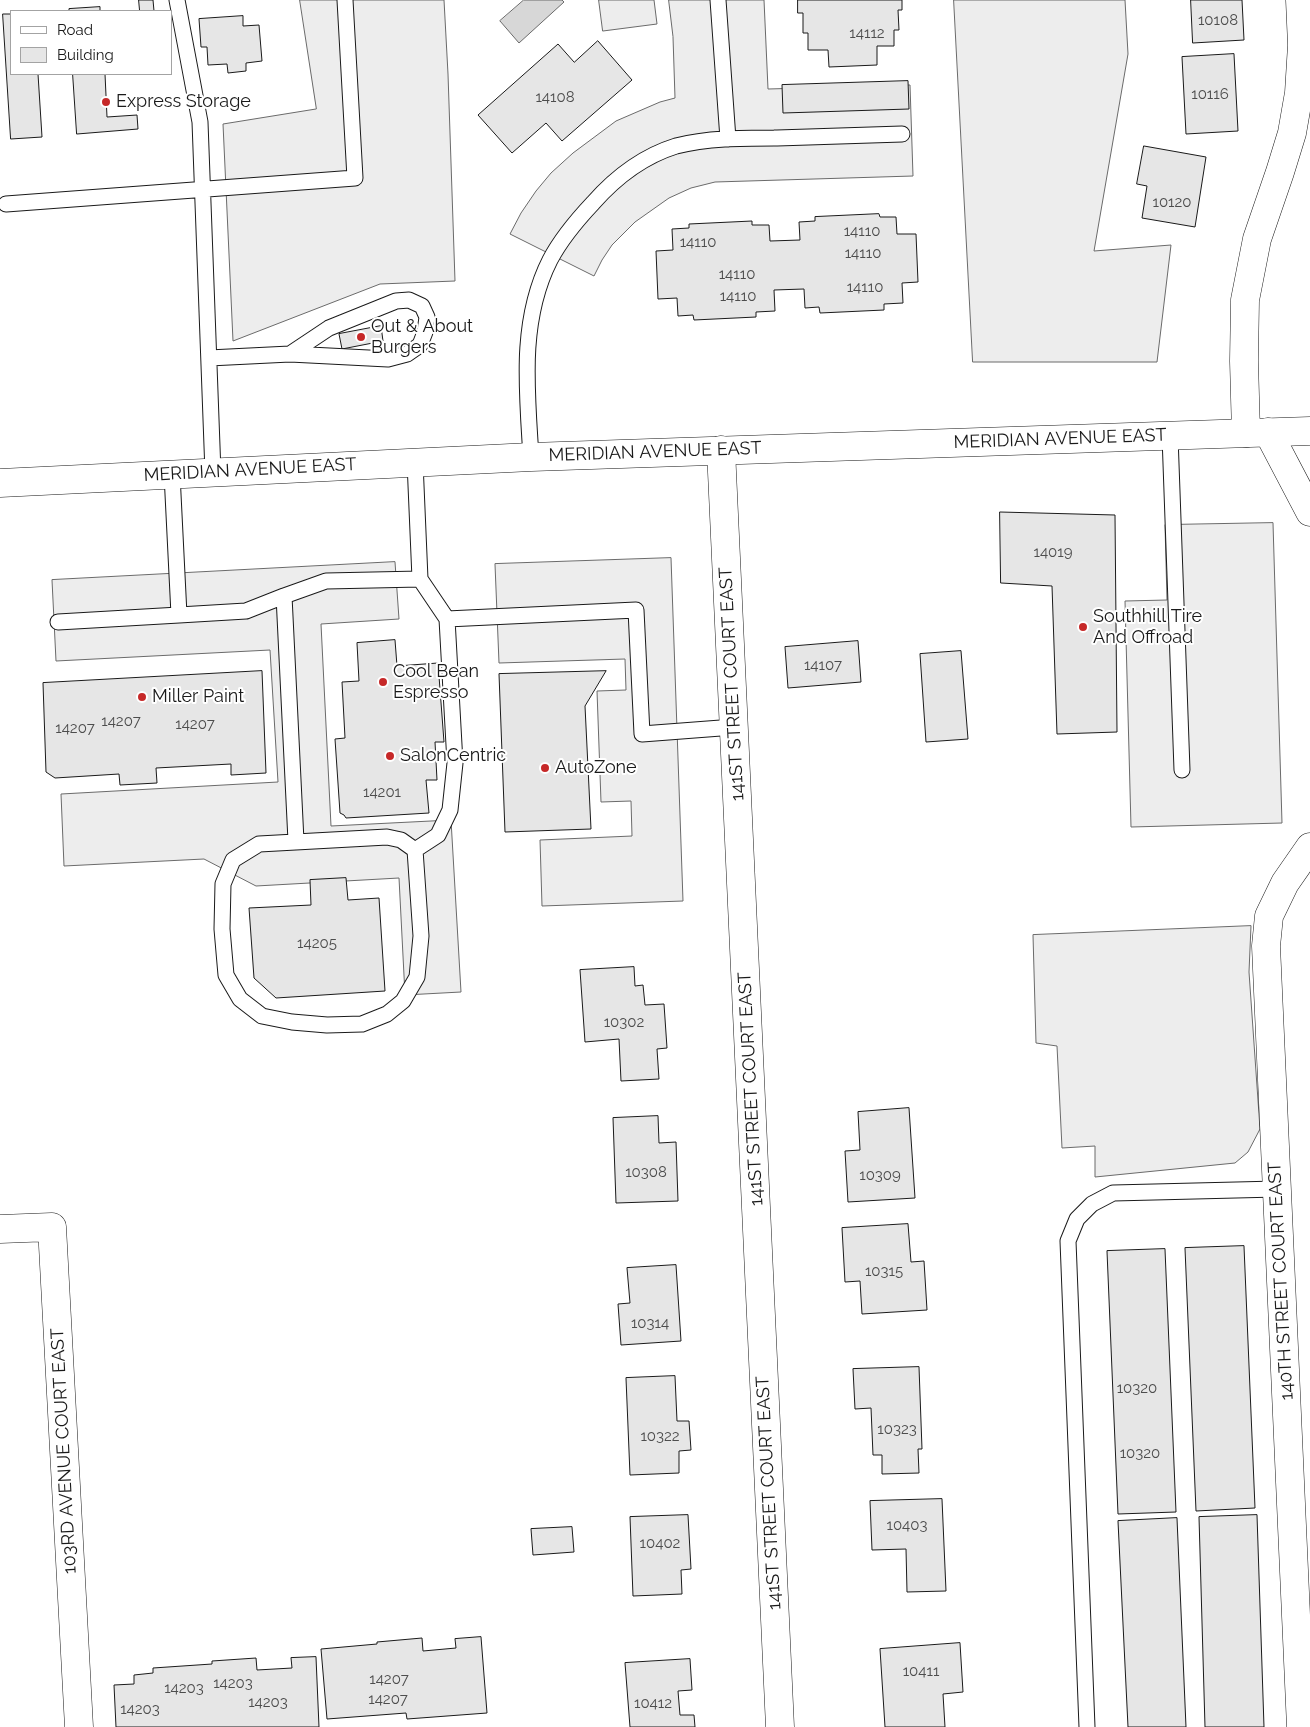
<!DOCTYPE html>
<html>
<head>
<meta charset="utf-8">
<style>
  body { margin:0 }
  #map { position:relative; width:1310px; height:1727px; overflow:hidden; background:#fff; font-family:Raleway,sans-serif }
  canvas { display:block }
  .legend { position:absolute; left:10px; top:10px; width:162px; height:65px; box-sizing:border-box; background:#fff; border:1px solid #a3a3a3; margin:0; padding:6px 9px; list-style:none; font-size:15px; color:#1a1a1a }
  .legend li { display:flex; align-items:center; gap:10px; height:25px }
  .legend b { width:25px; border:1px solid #a3a3a3 }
</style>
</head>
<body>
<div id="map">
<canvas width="1310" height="1727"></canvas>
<ul class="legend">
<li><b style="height:6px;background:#fff"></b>Road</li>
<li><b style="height:14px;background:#e6e6e6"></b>Building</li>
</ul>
</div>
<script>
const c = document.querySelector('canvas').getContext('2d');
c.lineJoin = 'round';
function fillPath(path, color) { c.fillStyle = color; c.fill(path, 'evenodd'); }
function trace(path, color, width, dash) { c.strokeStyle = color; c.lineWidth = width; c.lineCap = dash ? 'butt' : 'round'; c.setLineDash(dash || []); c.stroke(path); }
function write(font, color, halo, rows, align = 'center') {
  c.font = font + ' Raleway,sans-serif'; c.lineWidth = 4; c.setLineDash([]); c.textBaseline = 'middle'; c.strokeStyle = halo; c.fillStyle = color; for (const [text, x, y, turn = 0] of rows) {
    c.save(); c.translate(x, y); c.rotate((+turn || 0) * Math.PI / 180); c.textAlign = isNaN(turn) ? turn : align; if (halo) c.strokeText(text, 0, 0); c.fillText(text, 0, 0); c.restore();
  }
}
const built = new Path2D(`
  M 300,0 L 444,0 L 448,74 L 455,281 L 380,284 L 233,341 L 223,124 L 316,109 Z
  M 599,0 L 654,0 L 657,24 L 603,31 Z
  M 669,0 L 764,0 L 768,89 L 910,85 L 913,176 L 715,182 L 691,188 L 669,198 L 635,222 L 612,245 L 602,260 L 594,276 L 510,234 L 521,213 L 536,191 L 551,173 L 573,153 L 616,121 L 660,102 L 675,98 L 673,37 Z
  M 954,0 L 1125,0 L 1128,54 L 1094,251 L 1171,245 L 1157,362 L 973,362 Z
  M 1273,523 L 1282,823 L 1131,827 L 1125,601 L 1167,600 L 1165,525 Z
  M 671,558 L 683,901 L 542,906 L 540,840 L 632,836 L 631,801 L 601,802 L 597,691 L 626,690 L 625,659 L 499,663 L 495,564 Z
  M 395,562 L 399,619 L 321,624 L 331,826 L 451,820 L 461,992 L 405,995 L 399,878 L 256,886 L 204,859 L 64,866 L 61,794 L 278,782 L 270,650 L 56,661 L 52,580 Z
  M 1251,926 L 1249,972 L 1260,1129 L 1248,1152 L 1235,1163 L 1095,1177 L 1095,1146 L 1062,1148 L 1057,1046 L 1036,1043 L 1033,935 Z`);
fillPath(built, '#ededed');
trace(built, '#6a6a6a', 1);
const water = new Path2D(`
  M 524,0 L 562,0 L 564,2 L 519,43 L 500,21 Z`);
fillPath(water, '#d7d7d7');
trace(water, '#6a6a6a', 1);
const building = new Path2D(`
  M 139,0 L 153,0 L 154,11 L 140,11 Z
  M 798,0 L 902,0 L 902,10 L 898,10 L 899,30 L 894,30 L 894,46 L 877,46 L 877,65 L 829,67 L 828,50 L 808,50 L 808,33 L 803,33 L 803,13 L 798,13 Z
  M 1191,0 L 1242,0 L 1244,40 L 1193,43 Z
  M 100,7 L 100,11 L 69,11 L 69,9 Z
  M 3,14 L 11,14 L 11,74 L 38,74 L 42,137 L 11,139 Z
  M 243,16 L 243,26 L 259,25 L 262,61 L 246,63 L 246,71 L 228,73 L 227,64 L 208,65 L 207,47 L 201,47 L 199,19 Z
  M 598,41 L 632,80 L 562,141 L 546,123 L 512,153 L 478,115 L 558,44 L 574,62 Z
  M 1234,54 L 1238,131 L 1186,134 L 1182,57 Z
  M 73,74 L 105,74 L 107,117 L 137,115 L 138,129 L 77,134 Z
  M 908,81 L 909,109 L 783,113 L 782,85 Z
  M 1144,146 L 1206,157 L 1195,227 L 1142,218 L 1147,186 L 1137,184 Z
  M 879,214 L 880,217 L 896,217 L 897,234 L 916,234 L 918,282 L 902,283 L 903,303 L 884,304 L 884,310 L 820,313 L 819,307 L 805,308 L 804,289 L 774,290 L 775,311 L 756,312 L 756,317 L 694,320 L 693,315 L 678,316 L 677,298 L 658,299 L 656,251 L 673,250 L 672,229 L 689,228 L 689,224 L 752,221 L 752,225 L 769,225 L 770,241 L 800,240 L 799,222 L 815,221 L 815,217 Z
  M 381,326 L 383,341 L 342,349 L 339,334 Z
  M 1000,512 L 1115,515 L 1117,732 L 1057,734 L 1052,586 L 1001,583 Z
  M 395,640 L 397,666 L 438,663 L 444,742 L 435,742 L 437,780 L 426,780 L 429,813 L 346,818 L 344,815 L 340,813 L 335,739 L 345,738 L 342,682 L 359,681 L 357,643 Z
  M 858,641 L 861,682 L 788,688 L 785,647 Z
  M 961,651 L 968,739 L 926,742 L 920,654 Z
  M 262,671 L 266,773 L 231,775 L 231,764 L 156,768 L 157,783 L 120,785 L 119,774 L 55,778 L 46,772 L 43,683 Z
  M 606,671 L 585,706 L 591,829 L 505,832 L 499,674 Z
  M 346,878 L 348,900 L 379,898 L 385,991 L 276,998 L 254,978 L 249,908 L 311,905 L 310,880 Z
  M 634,967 L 635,986 L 643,985 L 645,1005 L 664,1004 L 667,1048 L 657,1049 L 659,1079 L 621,1081 L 619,1039 L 585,1042 L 580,970 Z
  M 909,1108 L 915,1198 L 848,1202 L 845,1151 L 860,1150 L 858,1112 Z
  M 658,1116 L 659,1143 L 676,1142 L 678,1201 L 616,1203 L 613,1118 Z
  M 908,1224 L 911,1262 L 924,1261 L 927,1310 L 862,1314 L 860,1281 L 845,1282 L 842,1228 Z
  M 1244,1246 L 1255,1508 L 1196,1511 L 1185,1248 Z
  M 1165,1249 L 1176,1512 L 1118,1514 L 1107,1251 Z
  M 676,1265 L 681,1341 L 621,1345 L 618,1304 L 630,1303 L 627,1268 Z
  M 919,1367 L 922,1449 L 918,1449 L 919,1473 L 882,1474 L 882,1455 L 873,1455 L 871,1408 L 855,1409 L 853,1369 Z
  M 675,1376 L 677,1421 L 689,1421 L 691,1450 L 679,1451 L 679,1473 L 630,1475 L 626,1378 Z
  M 942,1499 L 946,1591 L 907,1592 L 906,1549 L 872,1550 L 870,1501 Z
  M 688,1515 L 691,1569 L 681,1570 L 682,1594 L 633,1596 L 630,1517 Z
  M 1257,1515 L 1264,1727 L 1205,1727 L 1199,1517 Z
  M 1177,1518 L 1186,1727 L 1128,1727 L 1118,1521 Z
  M 572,1527 L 574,1552 L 533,1555 L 531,1529 Z
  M 481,1637 L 487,1713 L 407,1719 L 406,1713 L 327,1719 L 321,1649 L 377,1644 L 377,1642 L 422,1638 L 423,1651 L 456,1648 L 455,1639 Z
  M 960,1643 L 963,1692 L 943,1694 L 945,1727 L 885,1727 L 880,1649 Z
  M 316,1657 L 319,1727 L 116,1727 L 114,1685 L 134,1684 L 134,1675 L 153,1673 L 153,1668 L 212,1664 L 212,1661 L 256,1658 L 257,1670 L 292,1668 L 291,1658 Z
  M 690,1659 L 692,1690 L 678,1691 L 680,1715 L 694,1715 L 695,1727 L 630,1727 L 625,1663 Z`);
fillPath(building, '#e6e6e6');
trace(building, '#1a1a1a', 1);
const service = new Path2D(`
  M 177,0 L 200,122 L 213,473
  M 718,0 L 728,139
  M 6,204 L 355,178 L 345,0
  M 209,358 L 290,354 L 388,359 L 407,354 L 420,345 L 425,332 L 427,317 L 422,306 L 409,300 L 396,301 L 329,328 L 290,354
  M 1170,436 L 1182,770
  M 531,457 C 527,391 519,321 550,260 C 561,239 577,220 593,203 C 615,178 644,156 676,146 C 707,138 742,138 774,138 C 817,137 860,135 902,134
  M 415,462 L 420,579
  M 179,615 L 246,611 L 284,596
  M 58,622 L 179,615 L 172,474
  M 296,841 L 284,596 L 326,581 L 420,579 L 447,619
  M 415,850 L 401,840 L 387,837 L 259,844 L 233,860 L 223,884 L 222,929 L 226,975 L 240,999 L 262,1016 L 292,1022 L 327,1025 L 362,1024 L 387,1014 L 403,1001 L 417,977 L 421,936 L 415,850 L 438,835 L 450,810 L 455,763 L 447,619 L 636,610 L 642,734 L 734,727
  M 1087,1727 L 1068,1241 L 1077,1219 L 1092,1204 L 1113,1193 L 1277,1189`);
const minor = new Path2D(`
  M 1268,432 L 1310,512
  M 1246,433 L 1244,361 L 1245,300 L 1257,239 L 1280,172 L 1292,133 L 1299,93 L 1302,45 L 1300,0
  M 721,450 L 780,1727
  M 0,1229 L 52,1227 L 79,1727
  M 1301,1727 L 1266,946 L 1269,916 L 1285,883 L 1310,847`);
const primary = new Path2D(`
  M 0,483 L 531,457 L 1310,431`);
trace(service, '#1a1a1a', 17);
trace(minor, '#1a1a1a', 29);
trace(primary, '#1a1a1a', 29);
trace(service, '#fff', 15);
trace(minor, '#fff', 28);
trace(primary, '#fff', 28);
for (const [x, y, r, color] of [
  [106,102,5,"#c62828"],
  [361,337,5,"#c62828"],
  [1083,627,5,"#c62828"],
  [383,682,5,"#c62828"],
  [142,697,5,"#c62828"],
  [390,756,5,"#c62828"],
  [545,768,5,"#c62828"]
]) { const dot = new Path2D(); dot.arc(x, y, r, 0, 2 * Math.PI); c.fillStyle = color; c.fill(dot); trace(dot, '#fff', 2); }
write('15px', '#4d4d4d', null, [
  ["10108",1218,20],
  ["14112",867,33],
  ["10116",1210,94],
  ["14108",555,97],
  ["10120",1172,202],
  ["14110",862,231],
  ["14110",698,242],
  ["14110",863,253],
  ["14110",737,274],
  ["14110",865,287],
  ["14110",738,296],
  ["14019",1053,552],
  ["14107",823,665],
  ["14207",121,721],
  ["14207",195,724],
  ["14207",75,728],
  ["14201",382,792],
  ["14205",317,943],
  ["10302",624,1022],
  ["10308",646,1172],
  ["10309",880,1175],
  ["10315",884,1271],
  ["10314",650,1323],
  ["10320",1137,1388],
  ["10323",897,1429],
  ["10322",660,1436],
  ["10320",1140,1453],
  ["10403",907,1525],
  ["10402",660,1543],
  ["10411",921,1671],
  ["14207",389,1679],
  ["14203",233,1683],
  ["14203",184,1688],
  ["14207",388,1699],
  ["14203",268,1702],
  ["10412",653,1703],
  ["14203",140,1709]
]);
write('18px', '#1a1a1a', '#fff', [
  ["Express Storage",116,102],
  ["Out & About",371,327],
  ["Burgers",371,348],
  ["Southhill Tire",1093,617],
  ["And Offroad",1093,638],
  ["Cool Bean",393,672],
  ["Espresso",393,693],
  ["Miller Paint",152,697],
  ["SalonCentric",400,756],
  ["AutoZone",555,768]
], 'left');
write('18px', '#1a1a1a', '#fff', [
  ["MERIDIAN AVENUE EAST",1060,439,-2],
  ["MERIDIAN AVENUE EAST",655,452,-2],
  ["MERIDIAN AVENUE EAST",250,470,-3],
  ["141ST STREET COURT EAST",732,684,-93],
  ["141ST STREET COURT EAST",751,1089,-93],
  ["140TH STREET COURT EAST",1281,1281,-93],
  ["103RD AVENUE COURT EAST",64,1451,-93],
  ["141ST STREET COURT EAST",769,1493,-93]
]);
</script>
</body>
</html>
